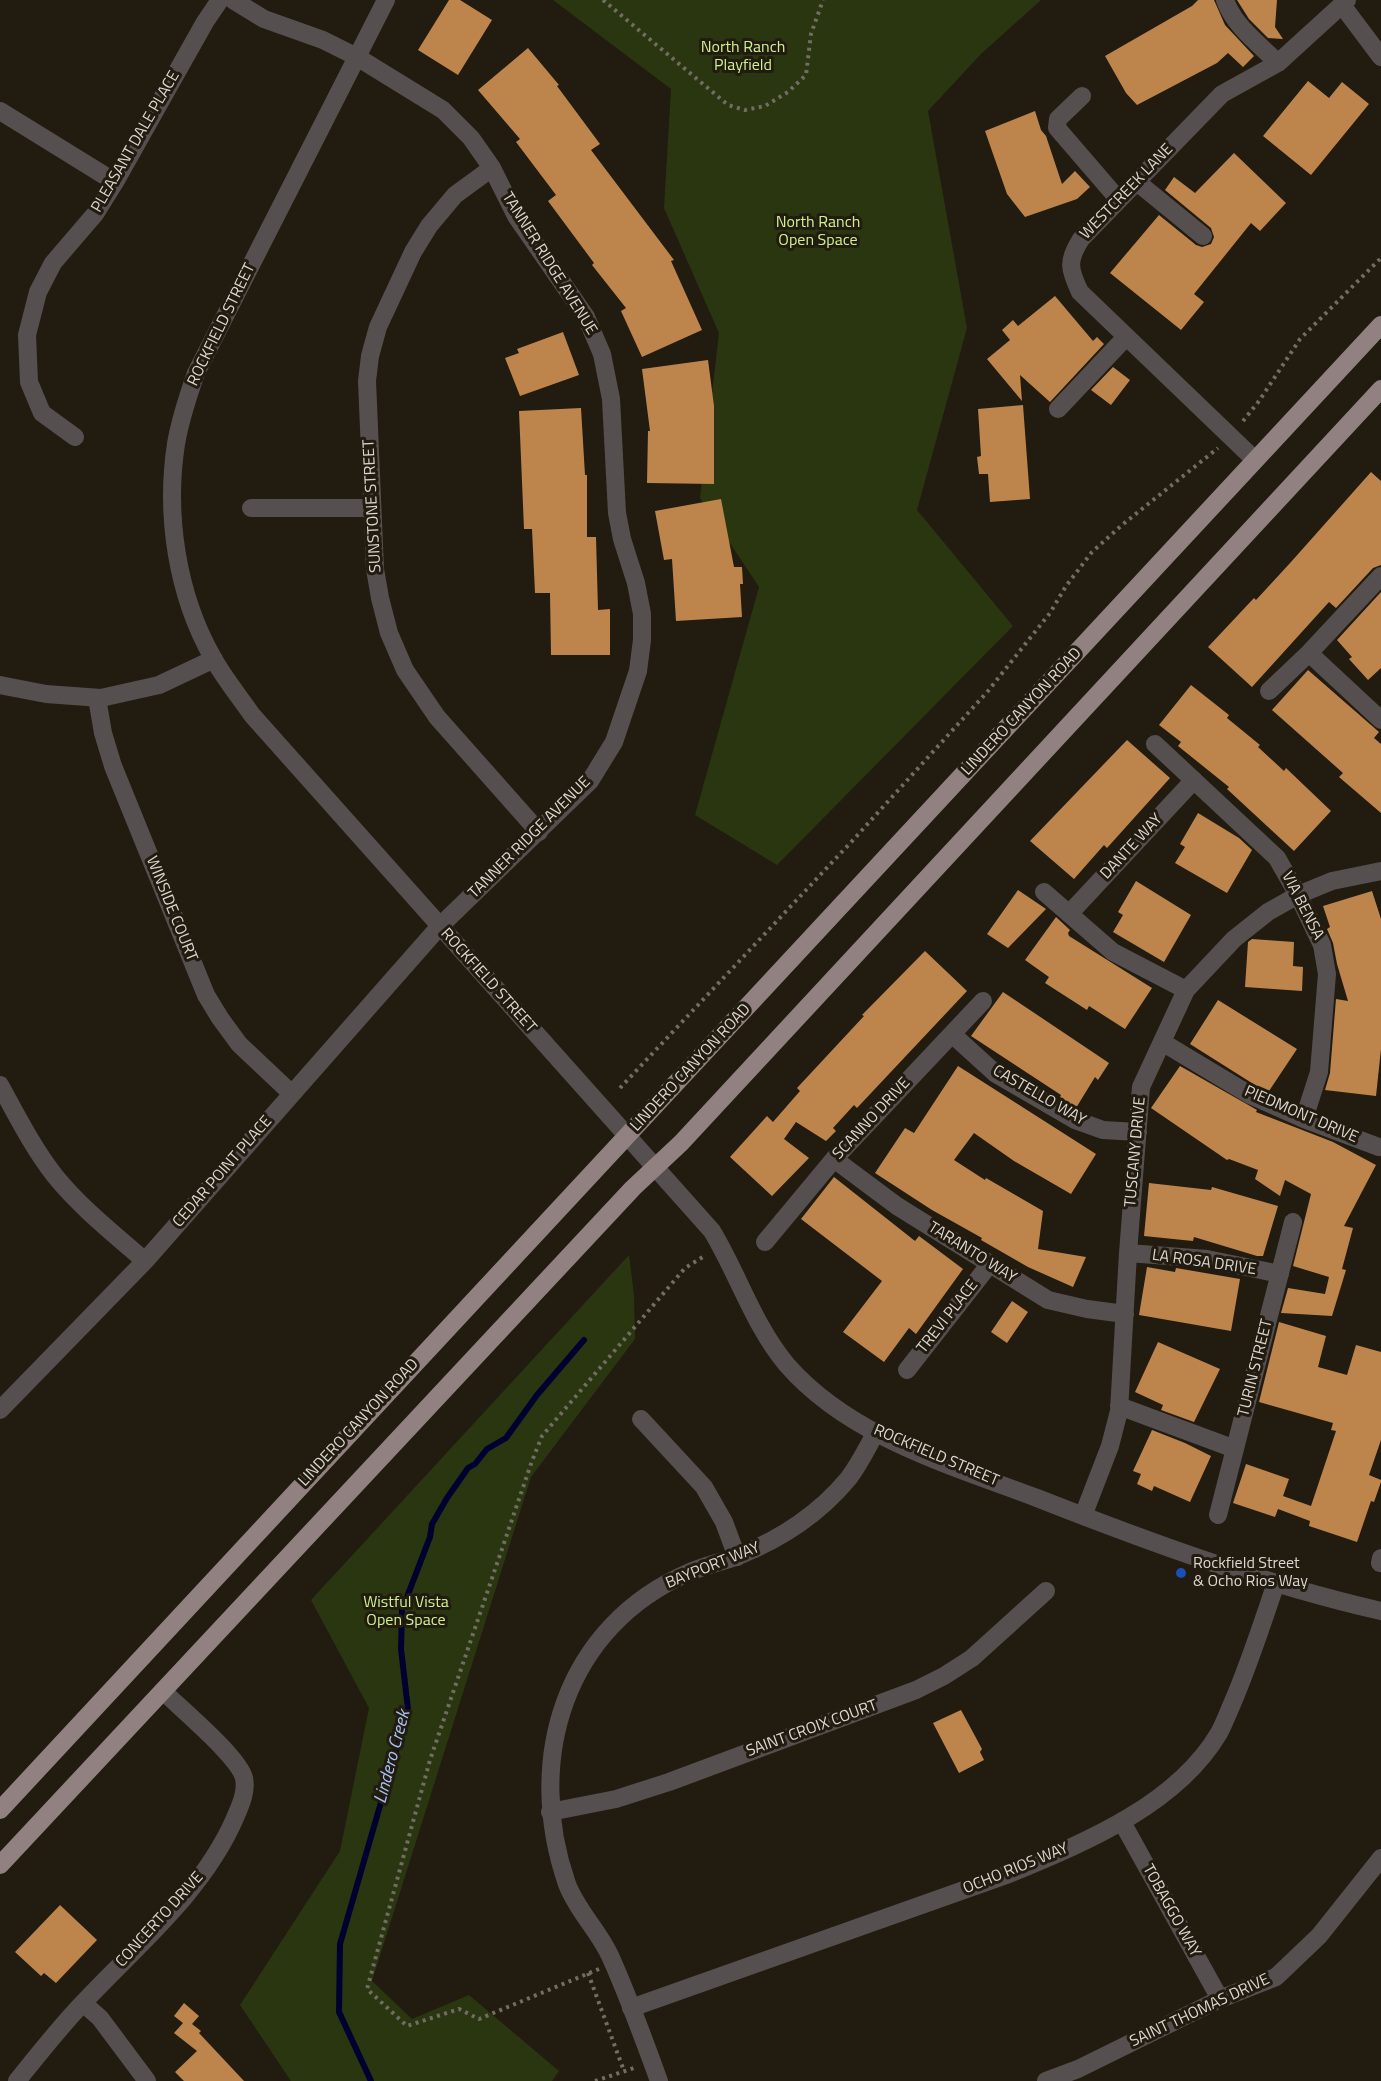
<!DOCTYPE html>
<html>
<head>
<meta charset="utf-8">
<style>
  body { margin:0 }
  canvas { display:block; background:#211b10 }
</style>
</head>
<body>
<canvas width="1381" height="2081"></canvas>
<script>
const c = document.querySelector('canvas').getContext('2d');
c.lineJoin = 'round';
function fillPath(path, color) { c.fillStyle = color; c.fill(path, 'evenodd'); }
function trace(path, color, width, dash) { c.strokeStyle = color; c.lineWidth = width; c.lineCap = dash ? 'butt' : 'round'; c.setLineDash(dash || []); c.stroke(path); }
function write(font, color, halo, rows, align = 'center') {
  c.font = font + ' "Titillium Web",sans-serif'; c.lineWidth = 6; c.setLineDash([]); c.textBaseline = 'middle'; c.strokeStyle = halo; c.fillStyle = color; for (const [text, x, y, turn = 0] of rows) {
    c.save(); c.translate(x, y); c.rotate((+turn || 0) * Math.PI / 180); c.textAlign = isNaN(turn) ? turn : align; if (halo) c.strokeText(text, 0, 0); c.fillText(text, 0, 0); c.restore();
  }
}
fillPath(new Path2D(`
  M 553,0 L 1041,0 L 981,54 L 928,111 L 967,328 L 917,510 L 1013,626 L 777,865 L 695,815 L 759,587 L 700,498 L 719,333 L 664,208 L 671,89 Z
  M 629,1255 L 634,1295 L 635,1339 L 531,1477 L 372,1981 L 412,2019 L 469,1995 L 559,2071 L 552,2081 L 291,2081 L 240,2005 L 340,1851 L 369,1708 L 311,1600 Z`), '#2a360f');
trace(new Path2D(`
  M 371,2081 L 339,2012 L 340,1944 L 408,1709 L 401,1649 L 402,1610 L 430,1537 L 432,1524 L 447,1498 L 468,1468 L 475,1464 L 487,1449 L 506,1438 L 537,1395 L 584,1340`), '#000030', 6);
fillPath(new Path2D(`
  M 449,0 L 460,0 L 492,20 L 458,75 L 418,50 Z
  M 1198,0 L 1214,0 L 1225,25 L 1254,56 L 1243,67 L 1228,53 L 1217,63 L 1137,105 L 1126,93 L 1105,56 L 1192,6 Z
  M 1237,0 L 1277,0 L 1275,27 L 1283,39 L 1268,38 L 1249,19 Z
  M 528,48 L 559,85 L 557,86 L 600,144 L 591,150 L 674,260 L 671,261 L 702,330 L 642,357 L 621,311 L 626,308 L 592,265 L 594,263 L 548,201 L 556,195 L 516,142 L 520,139 L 478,90 Z
  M 1308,81 L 1329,98 L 1342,82 L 1369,104 L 1311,175 L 1263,136 Z
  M 1035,111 L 1041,130 L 1046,136 L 1062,184 L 1075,171 L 1090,187 L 1077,199 L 1025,217 L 1007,194 L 985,131 Z
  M 1234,153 L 1286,203 L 1260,231 L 1251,223 L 1194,294 L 1204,302 L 1181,330 L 1110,273 L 1159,215 L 1196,245 L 1202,247 L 1211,244 L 1214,237 L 1211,228 L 1165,190 L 1174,177 L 1195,193 Z
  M 1055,296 L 1093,341 L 1097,337 L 1104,344 L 1050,402 L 1020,375 L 1022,401 L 987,359 L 1010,340 L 1002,330 L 1013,320 L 1018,326 Z
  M 563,332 L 579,375 L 520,396 L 505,358 L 519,353 L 517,349 Z
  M 708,360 L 714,406 L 714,484 L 647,483 L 648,431 L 650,431 L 642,369 Z
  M 1113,367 L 1130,380 L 1111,405 L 1091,390 Z
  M 1023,405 L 1030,499 L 990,502 L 988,474 L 979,474 L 977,457 L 981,456 L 978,409 Z
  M 581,408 L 585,475 L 587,475 L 587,537 L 596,537 L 598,610 L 610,609 L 610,655 L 551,655 L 550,593 L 535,593 L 532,529 L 524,529 L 519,411 Z
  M 1371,472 L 1381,481 L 1381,565 L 1373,568 L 1336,608 L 1329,602 L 1252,687 L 1208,647 L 1254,598 L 1256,600 L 1291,562 Z
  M 721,499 L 734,567 L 742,567 L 743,584 L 740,584 L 742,617 L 676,621 L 672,559 L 664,560 L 655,511 Z
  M 1381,592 L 1381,668 L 1368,680 L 1349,659 L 1352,657 L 1337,640 Z
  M 1308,670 L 1379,732 L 1374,738 L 1381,744 L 1381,813 L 1339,777 L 1343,773 L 1272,710 Z
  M 1191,685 L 1229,715 L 1227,718 L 1260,745 L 1258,747 L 1284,771 L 1286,768 L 1331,811 L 1294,851 L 1227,789 L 1229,787 L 1178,746 L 1181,742 L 1159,725 Z
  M 1127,740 L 1170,778 L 1107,848 L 1104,845 L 1074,879 L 1030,841 Z
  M 1198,813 L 1239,838 L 1252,850 L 1227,893 L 1175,863 L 1185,847 L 1180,844 Z
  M 1136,881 L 1191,915 L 1164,962 L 1113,932 L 1123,915 L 1118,912 Z
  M 1018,890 L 1046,909 L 1008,948 L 987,934 Z
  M 1372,891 L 1381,919 L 1381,1049 L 1376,1096 L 1325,1090 L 1330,1073 L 1336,999 L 1348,1001 L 1337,964 L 1333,943 L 1327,929 L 1330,927 L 1323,906 Z
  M 1056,917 L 1070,930 L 1068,933 L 1069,936 L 1152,988 L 1125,1029 L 1089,1006 L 1087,1010 L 1045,983 L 1049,977 L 1025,960 Z
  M 1252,939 L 1294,942 L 1293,966 L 1303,967 L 1302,991 L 1245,987 L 1248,942 Z
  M 925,951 L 967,991 L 857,1108 L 854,1105 L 833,1128 L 836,1131 L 826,1141 L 796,1122 L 784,1139 L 809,1158 L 772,1196 L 730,1157 L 767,1116 L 773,1122 L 800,1091 L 797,1088 L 864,1016 L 862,1015 Z
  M 1003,992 L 1109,1063 L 1098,1080 L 1095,1077 L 1076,1108 L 1060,1097 L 1061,1095 L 971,1036 Z
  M 1218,1000 L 1297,1049 L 1269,1091 L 1255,1085 L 1190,1044 Z
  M 958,1066 L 1096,1154 L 1071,1194 L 1014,1161 L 974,1133 L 954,1160 L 985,1180 L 986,1178 L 1043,1211 L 1038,1249 L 1086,1257 L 1073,1287 L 1028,1267 L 981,1240 L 982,1238 L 932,1210 L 875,1173 L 905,1128 L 914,1133 Z
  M 1180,1066 L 1257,1110 L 1256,1112 L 1333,1142 L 1376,1165 L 1344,1226 L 1353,1228 L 1342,1269 L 1346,1270 L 1332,1316 L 1281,1313 L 1288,1288 L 1325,1294 L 1329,1277 L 1293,1266 L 1311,1194 L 1285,1180 L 1280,1196 L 1255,1179 L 1258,1170 L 1229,1159 L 1227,1160 L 1151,1108 Z
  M 834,1177 L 915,1241 L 919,1236 L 963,1269 L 916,1334 L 909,1328 L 884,1362 L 843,1332 L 882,1281 L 801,1219 Z
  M 1149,1183 L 1211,1190 L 1212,1187 L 1278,1206 L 1263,1256 L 1257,1256 L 1194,1237 L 1193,1241 L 1144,1236 Z
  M 1147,1267 L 1175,1272 L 1176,1268 L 1240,1279 L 1231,1331 L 1139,1315 Z
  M 1012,1301 L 1028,1312 L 1007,1343 L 991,1332 Z
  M 1279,1322 L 1326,1336 L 1318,1367 L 1347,1375 L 1356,1345 L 1381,1352 L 1381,1440 L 1369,1475 L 1381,1480 L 1381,1482 L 1374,1502 L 1371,1501 L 1357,1542 L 1309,1526 L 1310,1521 L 1278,1509 L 1275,1517 L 1233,1503 L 1246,1464 L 1289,1479 L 1283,1496 L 1311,1506 L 1336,1431 L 1331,1430 L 1333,1423 L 1259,1402 Z
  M 1158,1342 L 1220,1369 L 1194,1422 L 1161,1410 L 1163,1405 L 1135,1392 Z
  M 1152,1430 L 1185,1443 L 1211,1456 L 1190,1502 L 1154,1486 L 1152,1491 L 1137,1484 L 1141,1474 L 1133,1471 Z
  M 961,1710 L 982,1749 L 980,1752 L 984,1760 L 959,1773 L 933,1723 Z
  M 60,1905 L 97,1940 L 56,1983 L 44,1973 L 41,1976 L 15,1952 Z
  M 184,2003 L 199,2016 L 192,2024 L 201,2031 L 199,2033 L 244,2081 L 184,2081 L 175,2072 L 197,2051 L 174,2033 L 183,2023 L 174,2016 Z`), '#bd854c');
trace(new Path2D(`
  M 603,0 L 728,105 L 745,110 L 765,106 L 788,92 L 806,75 L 811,34 L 823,0
  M 1243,421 L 1259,401 L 1300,339 L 1381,258
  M 620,1088 L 854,839 L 988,691 L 1050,613 L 1066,586 L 1092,552 L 1122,525 L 1218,448
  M 599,1969 L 479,2019 L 459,2009 L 407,2026 L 367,1989 L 430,1760 L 532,1461 L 542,1436 L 685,1268 L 706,1255
  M 588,1973 L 624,2071
  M 595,2081 L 637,2067`), '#726d64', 4, [3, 4.5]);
trace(new Path2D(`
  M 386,0 L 196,373 C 188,396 180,420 176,444 C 165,515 177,595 213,658 C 224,678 239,696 252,715 L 712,1231 C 738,1274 754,1326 787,1365 C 850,1437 950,1465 1037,1498 C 1149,1542 1263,1584 1381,1611
  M 1225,0 C 1234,26 1259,44 1278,63
  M 1342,5 L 1381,57
  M 1082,96 L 1058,119 L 1057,128 L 1119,200
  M 0,111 L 115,182
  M 492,168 L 455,195 L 429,226 L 413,252 L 378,327 L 370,356 L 367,381 L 375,569 L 380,598 L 389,633 L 405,670 L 437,717 L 539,832
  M 1137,182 L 1203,236
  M 1058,409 L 1126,337
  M 75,437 L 42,413 L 29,382 L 27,335 L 38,292 L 53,263 L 95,214 L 115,182 L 205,22 L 220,0
  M 1255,460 L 1080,292 C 1069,269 1067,261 1081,239 L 1222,94 L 1278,63 L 1347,0
  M 251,508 L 372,508
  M 1309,653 L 1381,720
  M 0,685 L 46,694 L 101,698 L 159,685 L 214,659
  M 1269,691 L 1309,653 L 1381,576
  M 97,698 L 103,733 L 113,766 L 206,995 L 220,1018 L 239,1044 L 292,1094
  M 1155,744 L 1277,858 L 1298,895 L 1322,945 L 1327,974 L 1319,1072 L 1304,1119
  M 1044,892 L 1113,952 L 1186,990
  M 1069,914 L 1194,780
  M 952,1034 L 996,1074 L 1075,1120 L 1103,1130 L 1138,1132
  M 1162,1042 L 1250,1095 L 1304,1119 L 1379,1147
  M 0,1085 C 17,1116 33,1148 55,1176 C 81,1208 114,1234 145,1261
  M 834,1159 L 897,1206 L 1048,1300 L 1087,1309 L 1125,1314
  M 765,1242 L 834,1159 L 983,1001
  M 1128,1253 L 1207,1259 L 1280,1274
  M 907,1370 L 989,1265
  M 1119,1406 L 1235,1449
  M 0,1410 L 145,1261 L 439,927 L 590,781 L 614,742 L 638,671 L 642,640 L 642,614 L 636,583 L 622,539 L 617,513 L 611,399 L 602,354 L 586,317 L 516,216 L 492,168 L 471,138 L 443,110 L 357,57 L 323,40 L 264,19 L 233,0
  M 641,1419 L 704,1487 L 724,1522 L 737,1557
  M 1218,1515 L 1293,1222
  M 1083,1516 L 1110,1446 L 1119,1411 L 1128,1253 L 1141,1087 L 1186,990 L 1234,939 L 1268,912 L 1298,895 L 1332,881 L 1381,871
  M 1380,1563 L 1381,1558
  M 550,1812 L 616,1799 L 669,1782 L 916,1690 L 944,1676 L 972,1658 L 1046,1591
  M 1122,1822 L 1220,1999
  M 83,2003 L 100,2018 L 147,2081
  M 631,2008 L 1009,1874 C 1083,1843 1176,1806 1219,1733 C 1224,1724 1228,1713 1232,1704 C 1249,1665 1262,1624 1276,1583
  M 17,2081 C 38,2055 59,2028 82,2004 C 136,1946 203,1892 235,1818 C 240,1806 247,1792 244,1778 C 239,1757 181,1709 163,1691
  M 659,2081 C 644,2040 629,1998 611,1958 C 600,1932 577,1911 567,1884 C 524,1760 564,1626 690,1572 C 706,1565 722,1562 738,1556 C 781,1539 818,1515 848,1479 C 859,1465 867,1448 876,1432
  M 1046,2081 L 1078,2069 L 1220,1999 L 1276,1977 L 1319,1936 L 1381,1858`), '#564f4f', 18);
trace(new Path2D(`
  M 0,1810 L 1381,325
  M 0,1865 L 633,1188 L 681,1143 L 1381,389`), '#918281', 18);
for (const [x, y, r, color] of [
  [1181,1573,6,"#1a4fb4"]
]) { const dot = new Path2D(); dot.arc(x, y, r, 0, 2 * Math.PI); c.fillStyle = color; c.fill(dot); trace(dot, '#211b10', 2); }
write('16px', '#cdf18d', '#211b10', [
  ["North Ranch",743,48],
  ["Playfield",743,66],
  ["North Ranch",818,223],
  ["Open Space",818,241],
  ["Wistful Vista",406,1603],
  ["Open Space",406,1621]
]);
write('16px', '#dbd7d0', '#211b10', [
  ["PLEASANT DALE PLACE",136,142,-60],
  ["WESTCREEK LANE",1127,192,-46],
  ["TANNER RIDGE AVENUE",549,264,58],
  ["ROCKFIELD STREET",222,325,-64],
  ["SUNSTONE STREET",373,506,-93],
  ["LINDERO CANYON ROAD",1022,712,-47],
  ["TANNER RIDGE AVENUE",530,838,-45],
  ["DANTE WAY",1132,847,-47],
  ["VIA BENSA",1302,906,63],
  ["WINSIDE COURT",171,909,68],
  ["ROCKFIELD STREET",488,981,48],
  ["LINDERO CANYON ROAD",691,1068,-47],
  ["CASTELLO WAY",1039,1096,30],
  ["PIEDMONT DRIVE",1301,1115,23],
  ["SCANNO DRIVE",872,1119,-47],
  ["TUSCANY DRIVE",1136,1152,-85],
  ["CEDAR POINT PLACE",223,1172,-49],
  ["TARANTO WAY",972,1253,32],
  ["LA ROSA DRIVE",1204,1263,8],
  ["TREVI PLACE",948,1317,-52],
  ["TURIN STREET",1256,1368,-76],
  ["LINDERO CANYON ROAD",359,1423,-47],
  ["ROCKFIELD STREET",936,1456,23],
  ["BAYPORT WAY",713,1566,-22],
  ["SAINT CROIX COURT",812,1729,-20],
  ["OCHO RIOS WAY",1016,1869,-22],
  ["TOBAGGO WAY",1171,1911,61],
  ["CONCERTO DRIVE",160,1920,-48],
  ["SAINT THOMAS DRIVE",1200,2011,-25]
]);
write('16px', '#dbd7d0', '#211b10', [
  ["Rockfield Street",1193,1564],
  ["& Ocho Rios Way",1193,1582]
], 'left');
write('italic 18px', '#aac3f7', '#211b10', [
  ["Lindero Creek",393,1757,-75]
]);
</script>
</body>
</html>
